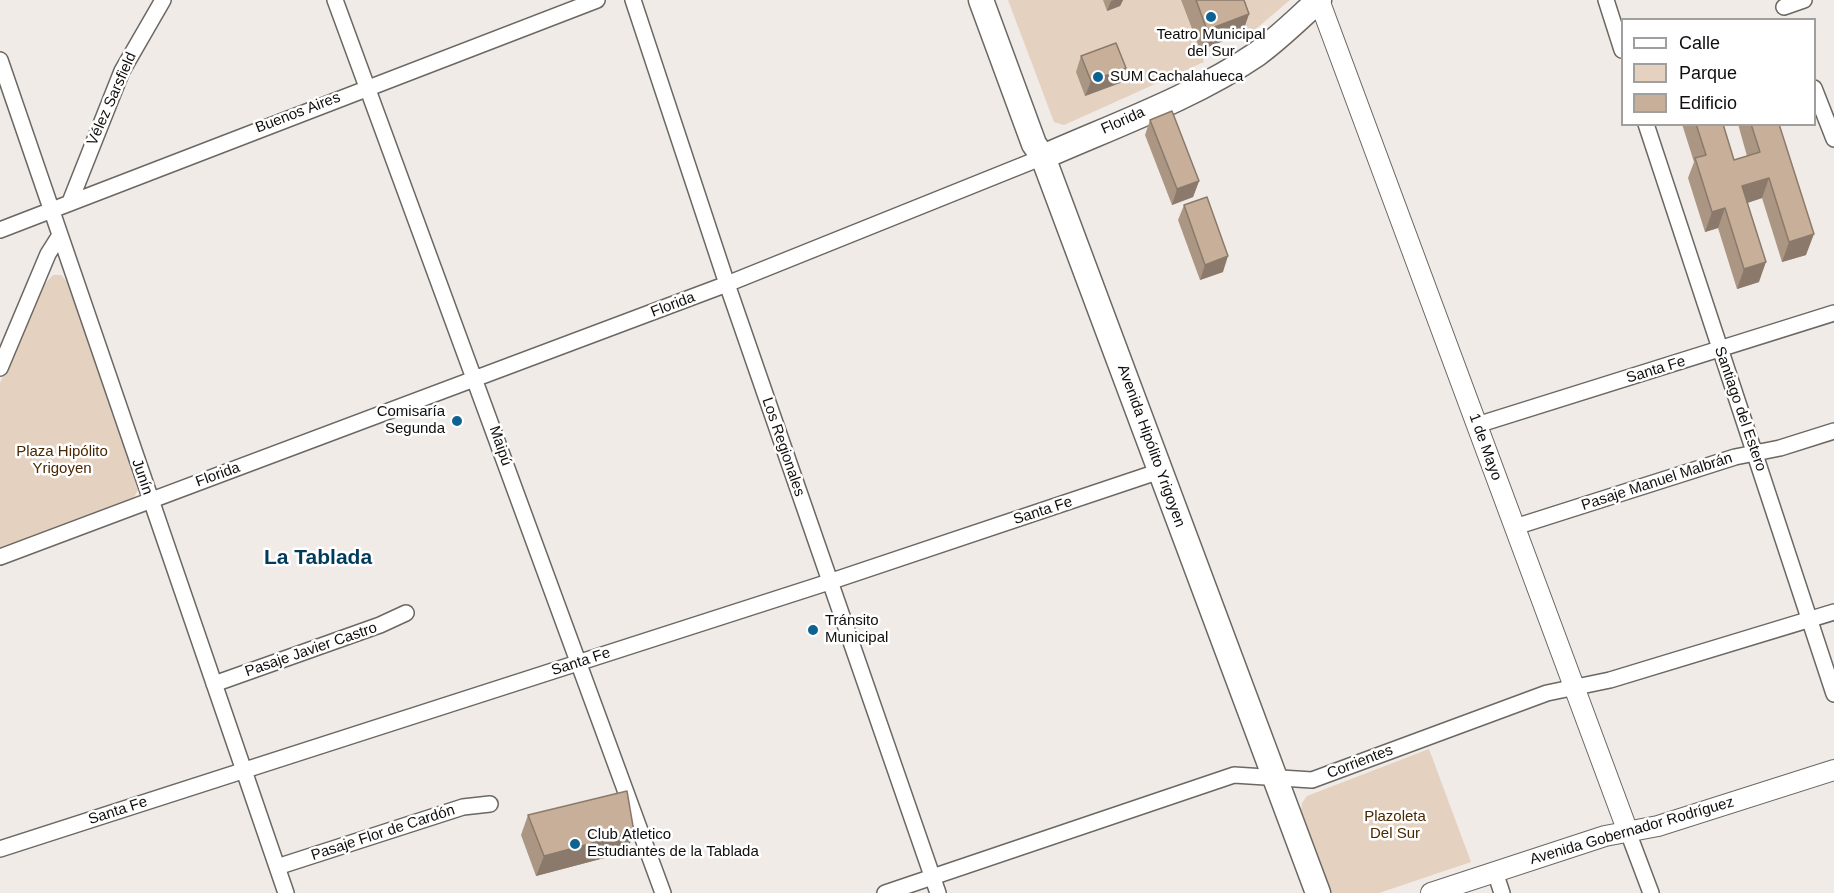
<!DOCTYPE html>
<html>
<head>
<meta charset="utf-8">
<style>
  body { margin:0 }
  #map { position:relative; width:1834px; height:893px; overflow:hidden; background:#f0ebe6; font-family:Helvetica,sans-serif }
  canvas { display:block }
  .legend { position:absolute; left:1621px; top:18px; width:195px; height:108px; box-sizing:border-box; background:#fff; border:2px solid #9f9f9e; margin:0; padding:8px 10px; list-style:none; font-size:18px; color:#100e0d }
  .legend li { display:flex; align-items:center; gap:12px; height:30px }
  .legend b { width:30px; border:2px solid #9f9f9e }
</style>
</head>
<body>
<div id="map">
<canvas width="1834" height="893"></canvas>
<ul class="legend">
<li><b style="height:8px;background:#fff"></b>Calle</li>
<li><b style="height:16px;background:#e4d1c0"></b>Parque</li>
<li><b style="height:16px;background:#c7af99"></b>Edificio</li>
</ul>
</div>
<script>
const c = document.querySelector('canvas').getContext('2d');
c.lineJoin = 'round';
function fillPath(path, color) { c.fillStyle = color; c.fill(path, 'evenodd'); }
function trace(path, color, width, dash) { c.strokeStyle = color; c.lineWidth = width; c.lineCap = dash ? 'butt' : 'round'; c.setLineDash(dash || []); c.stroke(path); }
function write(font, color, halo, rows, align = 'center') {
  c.font = font + ' Helvetica,sans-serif'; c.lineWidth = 5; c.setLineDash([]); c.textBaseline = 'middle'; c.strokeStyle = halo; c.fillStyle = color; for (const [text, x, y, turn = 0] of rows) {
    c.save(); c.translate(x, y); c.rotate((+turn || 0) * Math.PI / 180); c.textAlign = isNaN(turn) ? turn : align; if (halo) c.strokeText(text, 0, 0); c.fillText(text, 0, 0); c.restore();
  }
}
fillPath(new Path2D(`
  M 1008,0 L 1181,0 L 1204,62 L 1064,125 L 1054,122 Z
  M 1229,0 L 1290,0 L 1244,39 Z
  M 53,275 L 61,275 L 67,282 L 138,490 L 132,501 L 0,550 L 0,383 L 43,286 Z
  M 1429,749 L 1471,862 L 1379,893 L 1331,893 L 1301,811 L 1302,803 L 1307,796 Z`), '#e4d1c0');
const minor = new Path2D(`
  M 335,0 L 663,893
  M 633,0 L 727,284 L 938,893
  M 1606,0 L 1622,50
  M 1784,7 L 1804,0
  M 0,60 L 286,893
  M 1814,88 L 1834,139
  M 1646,124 L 1834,694
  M 70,202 L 122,71 L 163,0
  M 0,230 L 597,0
  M 0,368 L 48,254 L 60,235
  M 1477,425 L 1834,313
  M 1515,527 L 1735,457 L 1780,448 L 1834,431
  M 0,557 L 727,284 L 1043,157
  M 214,684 L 380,625 L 406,613
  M 1628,832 L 1651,893
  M 0,849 L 829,582 L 1160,471
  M 277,867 L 463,807 L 490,804
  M 1495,872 L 1502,893
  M 885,893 L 1234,775 L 1312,780 L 1547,693 L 1610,680 L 1834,612`);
const tertiary = new Path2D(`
  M 1319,0 L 1628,832
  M 1431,893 L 1605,836 L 1658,826 L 1834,770`);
const primary = new Path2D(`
  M 981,0 L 1034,144 L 1043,157 L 1318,893
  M 1043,157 C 1113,126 1194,97 1257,54 C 1279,38 1299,18 1319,0`);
trace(minor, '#6b6763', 18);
trace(tertiary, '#6b6763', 22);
trace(primary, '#6b6763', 27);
trace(minor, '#fff', 15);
trace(tertiary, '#fff', 20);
trace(primary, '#fff', 24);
fillPath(new Path2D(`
  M 1103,0 L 1123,0 L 1120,6 L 1107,11 Z
  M 1181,0 L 1244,0 L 1249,14 L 1242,34 L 1200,50 Z
  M 1081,56 L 1126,68 L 1120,83 L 1085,96 L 1076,72 Z
  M 1150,120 L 1199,181 L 1193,197 L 1172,205 L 1145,135 Z
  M 1682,124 L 1723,124 L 1734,160 L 1747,156 L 1738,124 L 1779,124 L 1806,255 L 1782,262 L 1762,198 L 1747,203 L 1759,282 L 1737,289 L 1718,228 L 1705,232 L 1688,178 L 1694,162 Z
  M 1184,205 L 1223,272 L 1200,280 L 1178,220 Z
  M 528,815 L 627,852 L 536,876 L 521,835 Z`), '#ab9684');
fillPath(new Path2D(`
  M 1114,0 L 1123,0 L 1120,6 L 1107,11 L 1111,1 Z
  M 1249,14 L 1242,34 L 1200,50 L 1207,30 Z
  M 1126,68 L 1120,83 L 1085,96 L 1091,81 Z
  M 1769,178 L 1762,198 L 1735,207 L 1742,186 Z
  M 1199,181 L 1193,197 L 1172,205 L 1177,189 Z
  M 1725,208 L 1718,228 L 1705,232 L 1712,212 Z
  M 1814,234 L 1806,255 L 1782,262 L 1789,242 Z
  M 1228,256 L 1223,272 L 1200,280 L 1205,265 Z
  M 1766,262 L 1759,282 L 1737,289 L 1744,269 Z
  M 634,832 L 627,852 L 536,876 L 544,856 Z`), '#8b7a6b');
const building = new Path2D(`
  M 1196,0 L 1244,0 L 1249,14 L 1207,30 Z
  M 1116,43 L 1126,68 L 1091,81 L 1081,56 Z
  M 1172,111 L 1199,181 L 1177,189 L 1150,120 Z
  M 1696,124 L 1723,124 L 1734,160 L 1760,152 L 1751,124 L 1779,124 L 1814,234 L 1789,242 L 1769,178 L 1742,186 L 1766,262 L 1744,269 L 1725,208 L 1712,212 L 1695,158 L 1706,155 Z
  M 1207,197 L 1228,256 L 1205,265 L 1184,205 Z
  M 627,791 L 634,832 L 544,856 L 528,815 Z`);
fillPath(building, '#c7af99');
trace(building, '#8b7a6b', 1.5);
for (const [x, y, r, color] of [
  [1211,17,6,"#0d6294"],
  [1098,77,6,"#0d6294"],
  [457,421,6,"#0d6294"],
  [813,630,6,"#0d6294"],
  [575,844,6,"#0d6294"]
]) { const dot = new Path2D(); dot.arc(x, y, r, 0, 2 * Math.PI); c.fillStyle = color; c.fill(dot); trace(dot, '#fff', 2); }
write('15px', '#100e0d', '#fff', [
  ["Teatro Municipal",1211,35,"center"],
  ["del Sur",1211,52,"center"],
  ["SUM Cachalahueca",1110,77],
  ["Comisaría",445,412,"right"],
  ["Segunda",445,429,"right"],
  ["Tránsito",825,621],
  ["Municipal",825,638],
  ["Club Atletico",587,835],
  ["Estudiantes de la Tablada",587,852]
], 'left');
write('15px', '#100e0d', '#fff', [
  ["Vélez Sarsfield",112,99,-66],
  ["Buenos Aires",298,113,-21],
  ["Florida",1123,121,-24],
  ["Florida",673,305,-21],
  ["Santa Fe",1656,370,-17],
  ["Santiago del Estero",1740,409,71],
  ["Maipú",500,446,71],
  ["Avenida Hipólito Yrigoyen",1151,446,70],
  ["Los Regionales",783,447,71],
  ["1 de Mayo",1485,447,70],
  ["Florida",218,475,-20],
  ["Junín",142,477,71],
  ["Pasaje Manuel Malbrán",1657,482,-18],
  ["Santa Fe",1043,511,-18],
  ["Pasaje Javier Castro",311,650,-19],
  ["Santa Fe",581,662,-18],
  ["Corrientes",1360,762,-21],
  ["Santa Fe",118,811,-18],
  ["Avenida Gobernador Rodríguez",1632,831,-16],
  ["Pasaje Flor de Cardón",383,833,-18]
]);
write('15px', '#492700', '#fff', [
  ["Plaza Hipólito",62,452],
  ["Yrigoyen",62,469],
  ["Plazoleta",1395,817],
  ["Del Sur",1395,834]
]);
write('bold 21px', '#003b5c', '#fff', [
  ["La Tablada",318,558]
]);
</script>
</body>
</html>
